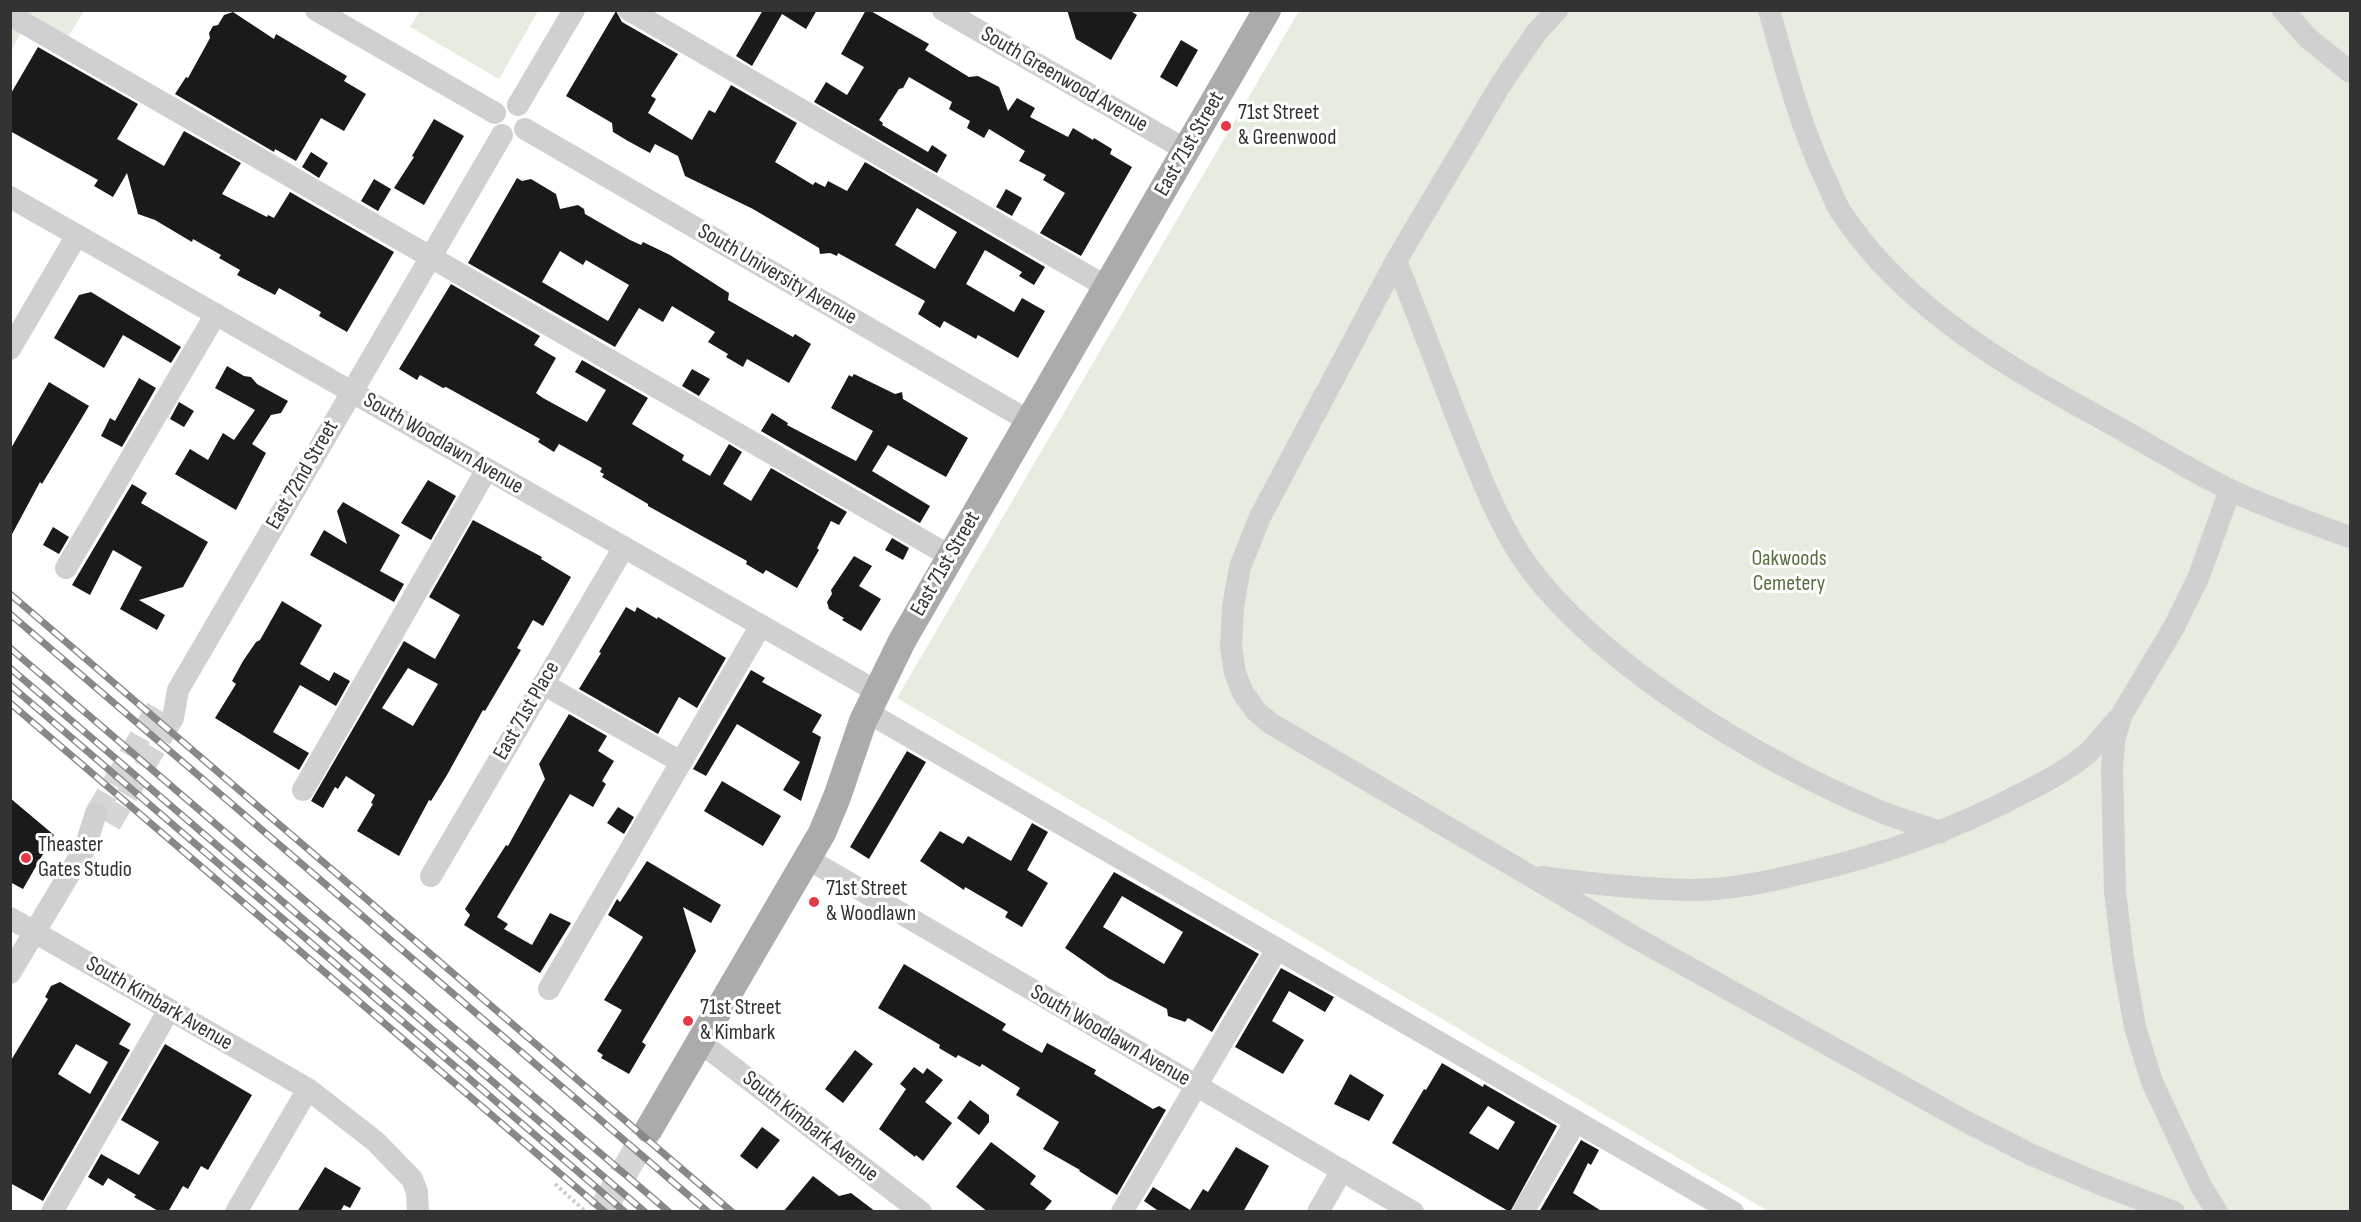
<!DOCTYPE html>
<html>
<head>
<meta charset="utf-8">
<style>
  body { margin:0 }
  #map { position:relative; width:2361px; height:1222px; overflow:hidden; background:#fff; font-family:"Sofia Sans Condensed",sans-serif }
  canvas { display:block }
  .frame { position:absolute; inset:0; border:12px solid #333; pointer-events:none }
</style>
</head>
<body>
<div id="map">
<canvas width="2361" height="1222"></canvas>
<div class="frame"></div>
</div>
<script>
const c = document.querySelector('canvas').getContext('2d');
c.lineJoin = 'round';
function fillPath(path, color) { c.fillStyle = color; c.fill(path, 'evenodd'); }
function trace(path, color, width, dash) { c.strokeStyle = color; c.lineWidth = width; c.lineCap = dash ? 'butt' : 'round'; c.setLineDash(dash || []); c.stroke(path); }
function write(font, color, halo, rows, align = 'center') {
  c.font = font + ' "Sofia Sans Condensed",sans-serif'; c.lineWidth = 6; c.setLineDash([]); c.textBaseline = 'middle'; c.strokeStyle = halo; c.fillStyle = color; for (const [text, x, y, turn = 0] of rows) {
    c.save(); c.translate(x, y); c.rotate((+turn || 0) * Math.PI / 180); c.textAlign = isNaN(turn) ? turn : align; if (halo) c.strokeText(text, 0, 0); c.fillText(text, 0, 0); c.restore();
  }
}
fillPath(new Path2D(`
  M 11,11 L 84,11 L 68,37 L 30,16 L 11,51 Z
  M 420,11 L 420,10 L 538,11 L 499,79 L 410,27 Z
  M 1299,11 L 2350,11 L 2350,1211 L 1768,1211 L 897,698 Z`), '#e6ecdf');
fillPath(new Path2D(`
  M 763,10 L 817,10 L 806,29 L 782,14 L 752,66 L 736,56 Z
  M 866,10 L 869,10 L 929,44 L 925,50 L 969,77 L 978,76 L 999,87 L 1008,111 L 1017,98 L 1035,108 L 1030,117 L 1068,137 L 1073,128 L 1093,140 L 1094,138 L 1112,149 L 1110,154 L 1132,167 L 1081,256 L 1040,233 L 1065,193 L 1043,180 L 1046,175 L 1019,161 L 1025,151 L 989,129 L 984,138 L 967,128 L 970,121 L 949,109 L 952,102 L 909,77 L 903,88 L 899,89 L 879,120 L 883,123 L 882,125 L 928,152 L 932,145 L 947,155 L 937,173 L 814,102 L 826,82 L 847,95 L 864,67 L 841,54 Z
  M 1067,10 L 1129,10 L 1137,15 L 1111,60 L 1076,39 Z
  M 616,11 L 622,22 L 678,54 L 651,96 L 656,99 L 648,113 L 692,140 L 709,110 L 715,113 L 731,85 L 797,123 L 775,162 L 813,185 L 815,182 L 825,187 L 828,181 L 847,191 L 865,162 L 1045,267 L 1034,285 L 1019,276 L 1022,272 L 985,250 L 966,284 L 1014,312 L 1022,298 L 1045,311 L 1018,358 L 978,335 L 976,339 L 944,321 L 940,328 L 918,314 L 925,301 L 838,253 L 837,256 L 830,253 L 820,254 L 819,248 L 753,209 L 685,176 L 678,156 L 655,144 L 650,153 L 628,141 L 613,132 L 612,123 L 566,96 ZM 917,208 L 957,232 L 935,269 L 895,245 Z
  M 233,12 L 274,39 L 276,34 L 347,76 L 344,81 L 366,94 L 344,131 L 321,118 L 296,161 L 275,149 L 274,152 L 175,94 L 186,77 L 188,78 L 210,38 L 209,33 L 213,26 L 218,25 L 224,15 Z
  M 1181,40 L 1198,50 L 1177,87 L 1160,77 Z
  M 38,47 L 138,104 L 117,139 L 164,166 L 184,131 L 241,163 L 222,194 L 267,217 L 268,215 L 274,218 L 290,192 L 394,252 L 347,332 L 319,316 L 321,312 L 279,288 L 275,295 L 237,275 L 240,270 L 219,258 L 221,255 L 193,239 L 192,242 L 155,220 L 138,214 L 127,173 L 113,197 L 94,186 L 98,180 L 10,131 L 10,95 Z
  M 434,119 L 464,136 L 424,205 L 394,188 L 414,157 L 412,156 Z
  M 311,152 L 328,163 L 319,178 L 302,167 Z
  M 517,178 L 522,181 L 531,179 L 556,194 L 560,209 L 578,205 L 584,209 L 585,214 L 630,240 L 641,245 L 643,242 L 670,255 L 729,293 L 728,300 L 793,337 L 795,334 L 811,344 L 789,383 L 747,359 L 743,367 L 726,357 L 728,354 L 708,342 L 715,332 L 672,306 L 663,322 L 639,308 L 615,347 L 468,263 ZM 560,251 L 583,265 L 586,260 L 629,285 L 608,321 L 542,282 Z
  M 374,179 L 391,189 L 378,211 L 361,201 Z
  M 1006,189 L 1022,198 L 1012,216 L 996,207 Z
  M 451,284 L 540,336 L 534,345 L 556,358 L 536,393 L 543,398 L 587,422 L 606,390 L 575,372 L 582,360 L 648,398 L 632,424 L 684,455 L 682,460 L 710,476 L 729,444 L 742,452 L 723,484 L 751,501 L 771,468 L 847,512 L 839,525 L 831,521 L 817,548 L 819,550 L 797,588 L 766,570 L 763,574 L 746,564 L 747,561 L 648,506 L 648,504 L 602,477 L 604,474 L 600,472 L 602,468 L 559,444 L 554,452 L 538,442 L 540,439 L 446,387 L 443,388 L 420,375 L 417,380 L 399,369 Z
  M 91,292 L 181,347 L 171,363 L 123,335 L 104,368 L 54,338 L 79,295 Z
  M 227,366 L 244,376 L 251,377 L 257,384 L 288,401 L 281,413 L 271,415 L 252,444 L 266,453 L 236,510 L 175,474 L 190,449 L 208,460 L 223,433 L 234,440 L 255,410 L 215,388 Z
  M 692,369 L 710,379 L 699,396 L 682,386 Z
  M 854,374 L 895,394 L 902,392 L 903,399 L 968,438 L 946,477 L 888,445 L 872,471 L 930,506 L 920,523 L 761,431 L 772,413 L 788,423 L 787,425 L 856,461 L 873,431 L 831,408 L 849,375 L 852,377 Z
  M 139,378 L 156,388 L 122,447 L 101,436 L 110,418 L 115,421 Z
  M 49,382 L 89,406 L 42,484 L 40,482 L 10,538 L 10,450 Z
  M 179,402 L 194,411 L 184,427 L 170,419 Z
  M 428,480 L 456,496 L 431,540 L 401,523 Z
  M 132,484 L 147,493 L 141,503 L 208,542 L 183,587 L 139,600 L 165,615 L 157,630 L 120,609 L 142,567 L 113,550 L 90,595 L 72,585 Z
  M 343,502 L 400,535 L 380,571 L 404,584 L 394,602 L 310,555 L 324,530 L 347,544 L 337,511 Z
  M 473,520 L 542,557 L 541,559 L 571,577 L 543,626 L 533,620 L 517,648 L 521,650 L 485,711 L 483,710 L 447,775 L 431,801 L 429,800 L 399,856 L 357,831 L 373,804 L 371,803 L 375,795 L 346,776 L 338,789 L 335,787 L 323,808 L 311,801 L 404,641 L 435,659 L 460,615 L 429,597 ZM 408,668 L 438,684 L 413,726 L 382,708 Z
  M 53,527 L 69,537 L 59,554 L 43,545 Z
  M 892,538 L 909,548 L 903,560 L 885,550 Z
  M 854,556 L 872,566 L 859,586 L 881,599 L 861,631 L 842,620 L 844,618 L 829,609 L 827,602 L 832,594 L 831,590 Z
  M 282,601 L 322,625 L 300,664 L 329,681 L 334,672 L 350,681 L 336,706 L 300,685 L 273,732 L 309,753 L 299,770 L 215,718 L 236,684 L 232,681 L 243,661 L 256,642 L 260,640 Z
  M 626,607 L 635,612 L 637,607 L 657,619 L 658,617 L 726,658 L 697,708 L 679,697 L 658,734 L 579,689 L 601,653 L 599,652 Z
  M 751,670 L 765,678 L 762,682 L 822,715 L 812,732 L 821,737 L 801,801 L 783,790 L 800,762 L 737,724 L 706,776 L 693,769 Z
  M 569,714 L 607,736 L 598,751 L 614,761 L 602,781 L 606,784 L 593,807 L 570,794 L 497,917 L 508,924 L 504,929 L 532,945 L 550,913 L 571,923 L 540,973 L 464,925 L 470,915 L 465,909 L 506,845 L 508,846 L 545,779 L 539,764 Z
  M 907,751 L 926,762 L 869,859 L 850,847 Z
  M 722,781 L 781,816 L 763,846 L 704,811 Z
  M 10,798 L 54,835 L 23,889 L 10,882 Z
  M 618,807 L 634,817 L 624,834 L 607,823 Z
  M 1032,823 L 1048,832 L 1027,870 L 1048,883 L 1022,927 L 1005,917 L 1008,912 L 965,887 L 964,890 L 920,861 L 940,831 L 963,844 L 968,836 L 1011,861 Z
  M 647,861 L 721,905 L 711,923 L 683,907 L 696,951 L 642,1042 L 646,1045 L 629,1074 L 601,1058 L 603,1055 L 597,1051 L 622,1010 L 604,1000 L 643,937 L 608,915 L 617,899 L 620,902 Z
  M 1114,872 L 1259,954 L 1212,1032 L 1188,1018 L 1185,1022 L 1168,1016 L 1167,1009 L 1108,978 L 1065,948 ZM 1122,896 L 1183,932 L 1164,964 L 1103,927 Z
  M 904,964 L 1006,1024 L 1002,1030 L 1042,1053 L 1047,1043 L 1096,1070 L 1094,1074 L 1153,1109 L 1159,1106 L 1166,1110 L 1117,1195 L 1079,1171 L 1080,1170 L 1043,1149 L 1059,1122 L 1016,1095 L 1020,1088 L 982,1064 L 980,1067 L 958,1055 L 956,1058 L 939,1048 L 940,1045 L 878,1008 Z
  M 1281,968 L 1334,997 L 1325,1012 L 1289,991 L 1272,1021 L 1304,1040 L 1283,1074 L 1235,1047 Z
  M 60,982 L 131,1024 L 119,1044 L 130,1050 L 43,1201 L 10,1183 L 10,1062 L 48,999 L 45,997 L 51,986 ZM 76,1044 L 108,1062 L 90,1094 L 58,1074 Z
  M 165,1044 L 252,1095 L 208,1170 L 201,1166 L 188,1189 L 183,1186 L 168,1212 L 160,1212 L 134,1197 L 136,1195 L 108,1178 L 103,1186 L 88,1177 L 101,1154 L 139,1175 L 159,1142 L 121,1120 Z
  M 855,1050 L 873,1064 L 843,1103 L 825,1089 Z
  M 1442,1063 L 1483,1087 L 1484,1084 L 1557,1126 L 1510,1212 L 1392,1143 L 1424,1089 L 1426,1090 ZM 1488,1106 L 1515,1122 L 1498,1150 L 1469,1133 Z
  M 914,1067 L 923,1074 L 927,1068 L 943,1080 L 925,1102 L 952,1123 L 923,1161 L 916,1155 L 915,1157 L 879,1129 L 906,1089 L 900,1084 Z
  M 1350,1074 L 1384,1095 L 1369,1121 L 1334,1104 Z
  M 970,1100 L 989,1115 L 989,1122 L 979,1135 L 957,1118 Z
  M 762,1127 L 780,1140 L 757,1169 L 740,1156 Z
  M 1581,1140 L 1599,1150 L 1591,1165 L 1588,1163 L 1573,1193 L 1603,1212 L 1539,1212 Z
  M 991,1142 L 1036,1176 L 1030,1184 L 1052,1201 L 1043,1212 L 988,1212 L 956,1187 Z
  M 1236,1147 L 1269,1166 L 1243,1212 L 1160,1212 L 1144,1201 L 1153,1187 L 1190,1210 L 1203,1189 L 1208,1192 Z
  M 325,1167 L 361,1188 L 350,1208 L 344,1205 L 340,1212 L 297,1212 Z
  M 813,1176 L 839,1196 L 851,1193 L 876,1212 L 783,1212 Z`), '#1a1a1a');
trace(new Path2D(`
  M 96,813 L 158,706
  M 110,824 L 173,718`), '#d6d6d6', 22, [22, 11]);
trace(new Path2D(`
  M 601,1212 L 649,1129`), '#d6d6d6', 28, [28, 14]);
trace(new Path2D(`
  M 555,1184 L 586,1212`), '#cdcdcd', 4, [3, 3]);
trace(new Path2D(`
  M 316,10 L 495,113
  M 629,10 L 1107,287
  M 943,10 L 1186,150
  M 1557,10 L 1536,33 L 1501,84 L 1396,261 L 1260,517 L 1240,567 L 1233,607 L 1231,646 L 1235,673 L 1243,693 L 1256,711 L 1270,723 L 1636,938 L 1963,1120 L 2032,1155 L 2100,1184 L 2174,1212
  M 1769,10 C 1785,67 1800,125 1825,178 C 1831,190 1835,204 1843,215 C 1908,312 2016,372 2117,427 C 2155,448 2193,472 2232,491 C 2271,509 2311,523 2350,537
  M 2283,10 L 2308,38 L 2350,72
  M 10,15 L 950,556
  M 518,105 L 574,10
  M 525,129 L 1029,421
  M 10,197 L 876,691
  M 1396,261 C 1417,313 1437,366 1457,418 C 1475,462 1492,509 1517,550 C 1586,658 1760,762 1877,810 C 1898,819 1920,825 1941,832
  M 10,349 L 77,235
  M 66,568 L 216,314
  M 543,684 L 681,762
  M 867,712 L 1733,1212
  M 173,718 L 178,690 L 502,135
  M 303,790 L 487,469
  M 808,859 L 1413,1212
  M 431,876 L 624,547
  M 1542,877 C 1592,884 1642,889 1692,890 C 1731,890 1771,881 1808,872 C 1883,855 1953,830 2021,794 C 2045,782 2070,769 2090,751 C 2099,741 2108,730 2117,720
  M 10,918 L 308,1089 L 375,1141 L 412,1179 L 417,1192 L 418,1212
  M 10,973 L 85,848 L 96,813
  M 549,989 L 761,625
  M 700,1042 L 921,1212
  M 52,1212 L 169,1010
  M 236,1212 L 308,1089
  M 1122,1212 L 1277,949
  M 1318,1212 L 1342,1170
  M 1523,1212 L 1576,1121
  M 2217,1212 L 2201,1186 L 2152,1082 L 2135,1027 L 2123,959 L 2115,891 L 2112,769 L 2114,740 L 2122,714 L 2174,627 L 2199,576 L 2230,490`), '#d0d0d0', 22);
trace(new Path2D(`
  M 649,1129 L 822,833 L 837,797 L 863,721 L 902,641 L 1267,10`), '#ababab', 28);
const rail = new Path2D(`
  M 10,594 L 732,1212
  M 10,614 L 708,1212
  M 10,648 L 669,1212
  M 10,668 L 645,1212
  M 10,685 L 625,1212
  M 10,703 L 605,1212`);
trace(rail, '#888', 7);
trace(rail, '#fff', 4.5, [14]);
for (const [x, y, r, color] of [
  [1226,126,6,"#e63946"],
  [26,858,6,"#e63946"],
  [814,902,6,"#e63946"],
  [688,1021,6,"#e63946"]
]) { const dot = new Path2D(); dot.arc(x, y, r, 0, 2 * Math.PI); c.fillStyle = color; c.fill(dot); trace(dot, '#fff', 2); }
write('22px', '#333', '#fff', [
  ["South Greenwood Avenue",1064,80,30],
  ["East 71st Street",1190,144,-60],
  ["South University Avenue",777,275,30],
  ["South Woodlawn Avenue",443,444,30],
  ["East 72nd Street",303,475,-60],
  ["East 71st Street",946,564,-60],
  ["East 71st Place",527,711,-60],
  ["South Kimbark Avenue",159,1004,30],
  ["South Woodlawn Avenue",1110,1036,30],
  ["South Kimbark Avenue",810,1127,38]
]);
write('22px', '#333', '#fff', [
  ["71st Street",1238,113],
  ["& Greenwood",1238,138],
  ["Theaster",38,845],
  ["Gates Studio",38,870],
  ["71st Street",826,889],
  ["& Woodlawn",826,914],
  ["71st Street",700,1008],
  ["& Kimbark",700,1033]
], 'left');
write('22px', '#56703f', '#fff', [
  ["Oakwoods",1789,559],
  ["Cemetery",1789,584]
]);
</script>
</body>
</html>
